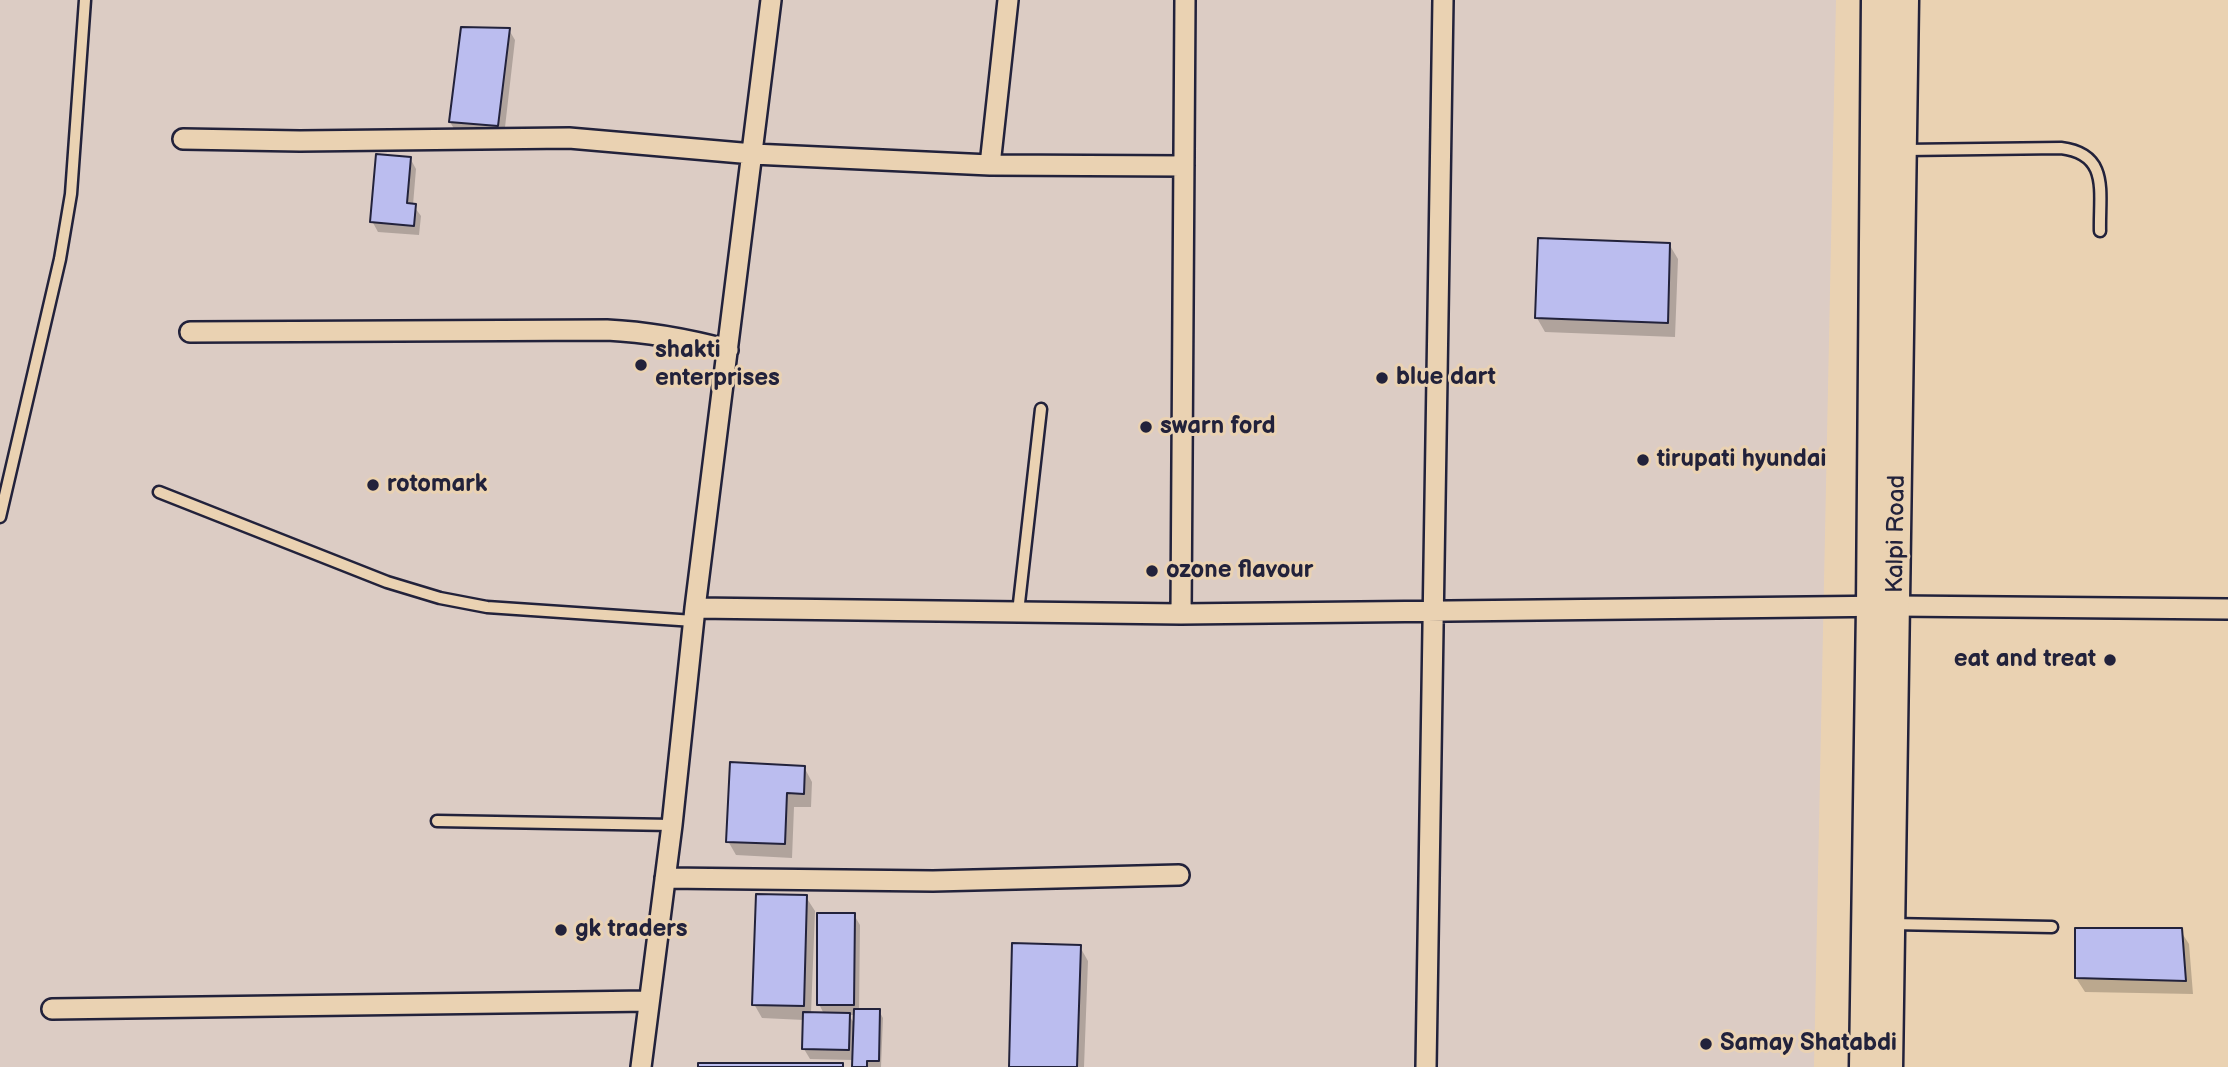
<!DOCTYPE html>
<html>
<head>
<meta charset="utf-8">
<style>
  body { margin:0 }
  canvas { display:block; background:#ead2b2 }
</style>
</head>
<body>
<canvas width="2228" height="1067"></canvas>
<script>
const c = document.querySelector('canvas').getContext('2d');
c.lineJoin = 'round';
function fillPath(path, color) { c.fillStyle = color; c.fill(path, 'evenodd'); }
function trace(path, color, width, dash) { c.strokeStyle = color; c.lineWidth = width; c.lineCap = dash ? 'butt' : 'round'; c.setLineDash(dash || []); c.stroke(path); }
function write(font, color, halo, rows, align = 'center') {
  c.font = font + ' "Balsamiq Sans",sans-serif'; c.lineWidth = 6; c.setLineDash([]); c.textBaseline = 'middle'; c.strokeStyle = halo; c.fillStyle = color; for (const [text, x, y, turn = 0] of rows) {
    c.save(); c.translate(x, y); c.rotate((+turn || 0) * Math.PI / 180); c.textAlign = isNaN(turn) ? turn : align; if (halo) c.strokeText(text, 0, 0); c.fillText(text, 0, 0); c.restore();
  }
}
fillPath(new Path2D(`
  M 0,0 L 1836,0 L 1814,1067 L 0,1067 Z`), '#dcccc4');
fillPath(new Path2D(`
  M 509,30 L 515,40 L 504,136 L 456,132 L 450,122 Z
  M 410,158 L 416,169 L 413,205 L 421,216 L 419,235 L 378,232 L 372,221 Z
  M 1669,244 L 1678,259 L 1675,337 L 1545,332 L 1537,318 Z
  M 804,767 L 812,782 L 811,807 L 794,807 L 792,858 L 736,855 L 728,841 Z
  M 806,897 L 815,911 L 811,1013 L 824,1014 L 819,1004 L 854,915 L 860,925 L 859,1011 L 879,1011 L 883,1018 L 881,1067 L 854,1067 L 854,1060 L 810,1059 L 804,1049 L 804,1020 L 762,1018 L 754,1004 ZM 849,1015 L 855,1015 L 855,1025 Z
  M 2180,930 L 2189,944 L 2193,994 L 2085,992 L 2076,978 Z
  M 1080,947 L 1088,961 L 1084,1067 L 1011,1067 Z`), '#0003');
const building = new Path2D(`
  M 461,27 L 510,28 L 498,126 L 449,122 Z
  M 376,154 L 411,157 L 407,203 L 416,204 L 414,226 L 370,222 Z
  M 1538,238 L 1670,243 L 1668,323 L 1535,318 Z
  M 730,762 L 805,766 L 804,794 L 787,793 L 785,844 L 726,842 Z
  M 756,894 L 807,895 L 804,1006 L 752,1005 Z
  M 817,913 L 855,913 L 854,1005 L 817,1005 Z
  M 2075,928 L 2182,928 L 2186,981 L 2075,978 Z
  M 1012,943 L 1081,945 L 1077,1067 L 1009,1067 Z
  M 854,1009 L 880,1009 L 879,1061 L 867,1061 L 867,1067 L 852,1067 Z
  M 803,1012 L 850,1013 L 849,1050 L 802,1049 Z
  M 698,1063 L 843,1063 L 843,1067 L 698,1067 Z`);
fillPath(building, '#bbbdef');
trace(building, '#22223b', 2);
const service = new Path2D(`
  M 1905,150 L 2061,148 C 2110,154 2099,192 2100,231
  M 159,492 L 387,582 L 440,598 L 487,607 L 694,621
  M 0,517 L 60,259 L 71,194 L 85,0
  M 1018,612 L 1041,409
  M 437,821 L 672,825
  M 1891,924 L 2052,927`);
const minor = new Path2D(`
  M 183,139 L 300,141 L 569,138 L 753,154 L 990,165 L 1184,166
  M 990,165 L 1008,0
  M 190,332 L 607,330 C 649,332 687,339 728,350
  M 695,608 L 1181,614 L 1896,606 L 2228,609
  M 1181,614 L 1185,0
  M 665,878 L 933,881 L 1179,875
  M 52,1009 L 649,1001
  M 641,1067 L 672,825 L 695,608 L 771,0
  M 1426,1067 L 1443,0`);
const secondary = new Path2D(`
  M 1864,1067 L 1871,607 L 1876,0
  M 1888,1067 L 1904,0`);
trace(service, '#22223b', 15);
trace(minor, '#22223b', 24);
trace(secondary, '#22223b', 33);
trace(service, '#ead2b2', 10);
trace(minor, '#ead2b2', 19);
trace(secondary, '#ead2b2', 28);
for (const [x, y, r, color] of [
  [641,365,7,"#22223b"],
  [1382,378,7,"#22223b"],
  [1146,427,7,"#22223b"],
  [1643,460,7,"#22223b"],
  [373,485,7,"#22223b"],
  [1152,571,7,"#22223b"],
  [2110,660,7,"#22223b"],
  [561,930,7,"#22223b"],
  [1706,1044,7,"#22223b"]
]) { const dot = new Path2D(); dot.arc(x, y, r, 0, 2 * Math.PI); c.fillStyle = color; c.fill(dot); trace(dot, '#ead2b2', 2.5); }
write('bold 24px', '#22223b', '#ead2b2', [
  ["shakti",655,351],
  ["enterprises",655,379],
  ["blue dart",1396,378],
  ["swarn ford",1160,427],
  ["tirupati hyundai",1657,460],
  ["rotomark",387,485],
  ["ozone flavour",1166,571],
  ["eat and treat",2096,660,"right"],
  ["gk traders",575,930],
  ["Samay Shatabdi",1720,1044]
], 'left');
write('24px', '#22223b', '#ead2b2', [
  ["Kalpi Road",1897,534,-89]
]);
</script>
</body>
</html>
